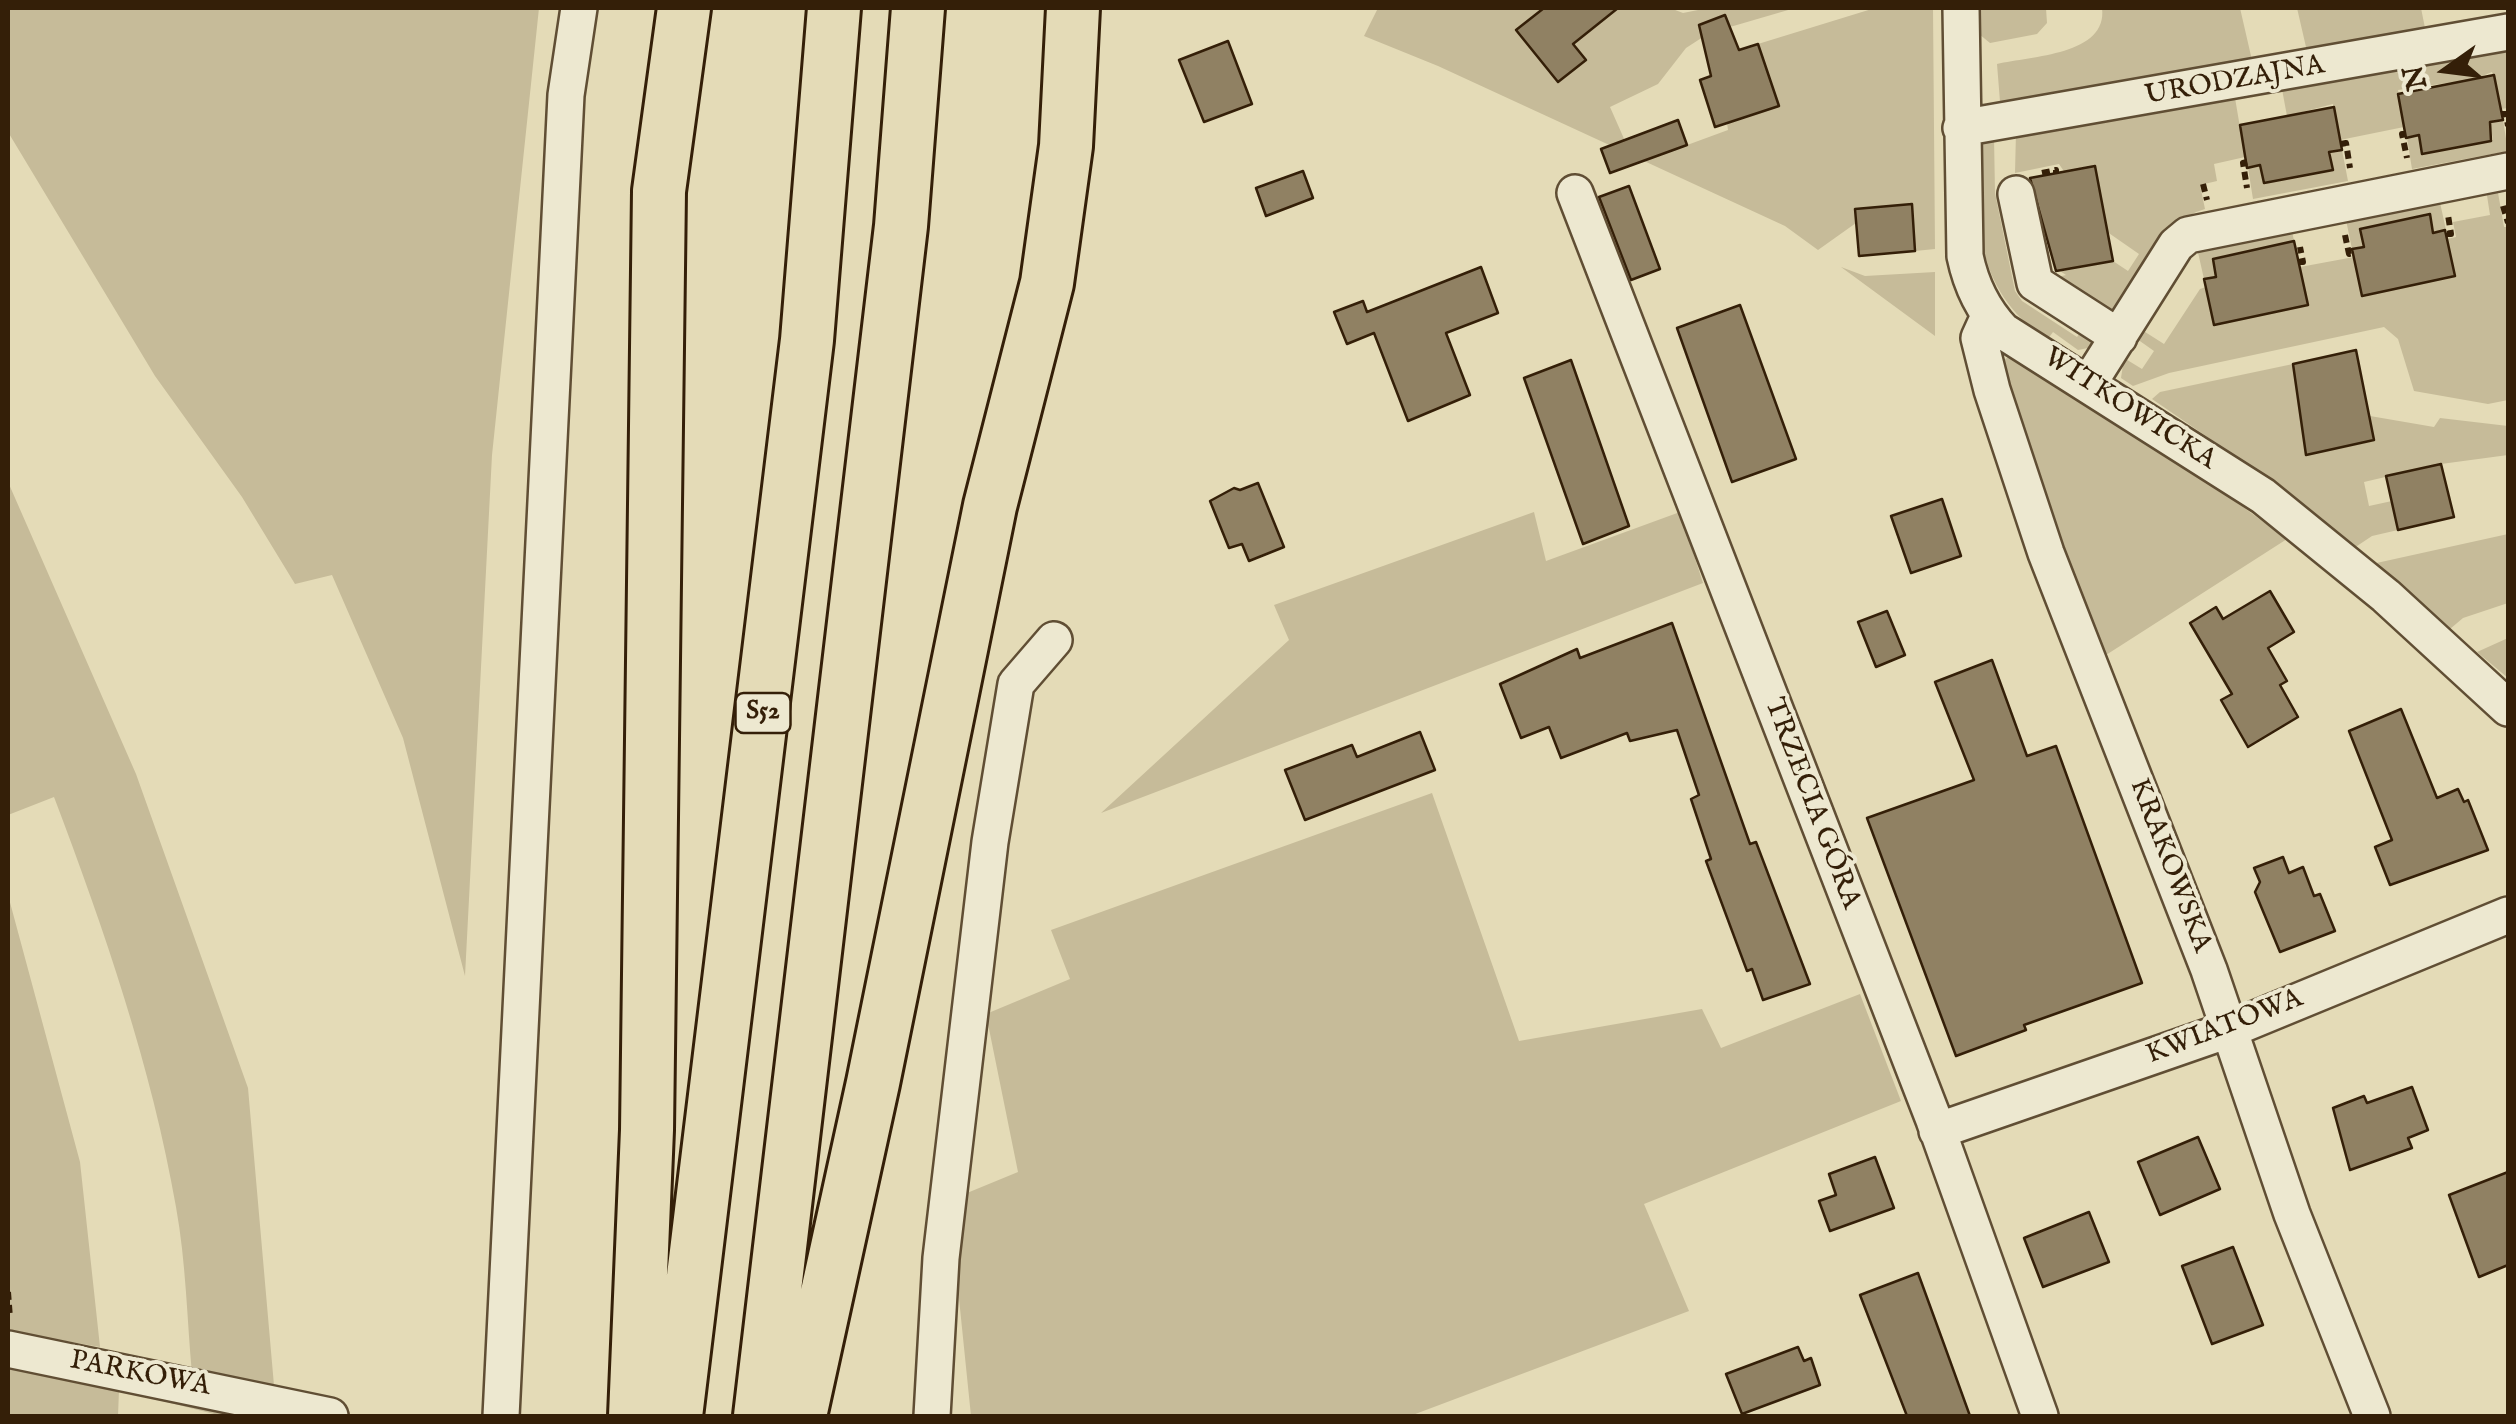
<!DOCTYPE html>
<html>
<head>
<meta charset="utf-8">
<style>
  body { margin:0 }
  #map { position:relative; width:2516px; height:1424px; overflow:hidden; background:#e4dbb7; font-family:"IM FELL English",serif }
  canvas { display:block }
  .frame { position:absolute; inset:0; border:10px solid #341f08; pointer-events:none }
  .north { position:absolute; left:2396px; top:20px; width:100px; height:100px; -webkit-text-stroke:8px #ede8d0; paint-order:stroke; rotate:256deg; font-size:28px; font-weight:700; line-height:40px; text-align:center; color:#341f08 }
  .north::after { content:''; display:block; margin:auto; width:35px; height:45px; background:#341f08; clip-path:polygon(50% 0,100% 100%,50% 72%,0 100%) }
</style>
</head>
<body>
<div id="map">
<canvas width="2516" height="1424"></canvas>
<div class="frame"></div>
<div class="north">N</div>
</div>
<script>
const c = document.querySelector('canvas').getContext('2d');
c.lineJoin = 'round';
function fillPath(path, color) { c.fillStyle = color; c.fill(path, 'evenodd'); }
function trace(path, color, width, dash) { c.strokeStyle = color; c.lineWidth = width; c.lineCap = dash ? 'butt' : 'round'; c.setLineDash(dash || []); c.stroke(path); }
function write(font, color, halo, rows, align = 'center') {
  c.font = font + ' "IM FELL English",serif'; c.lineWidth = 8; c.setLineDash([]); c.textBaseline = 'middle'; c.strokeStyle = halo; c.fillStyle = color; for (const [text, x, y, turn = 0] of rows) {
    c.save(); c.translate(x, y); c.rotate((+turn || 0) * Math.PI / 180); c.textAlign = isNaN(turn) ? turn : align; if (halo) c.strokeText(text, 0, 0); c.fillText(text, 0, 0); c.restore();
  }
}
fillPath(new Path2D(`
  M 8,8 L 539,8 L 492,455 L 465,976 L 403,738 L 332,575 L 295,584 L 242,497 L 155,376 L 8,132 Z
  M 1378,8 L 1544,8 L 1517,30 L 1559,82 L 1586,60 L 1573,44 L 1613,11 L 1611,8 L 1670,8 L 1683,13 L 1708,8 L 1795,8 L 1730,27 L 1725,15 L 1699,25 L 1703,37 L 1686,48 L 1658,84 L 1610,107 L 1625,141 L 1651,130 L 1660,155 L 1728,130 L 1727,123 L 1778,106 L 1758,44 L 1875,8 L 1933,8 L 1935,249 L 1915,251 L 1911,204 L 1856,209 L 1856,223 L 1818,250 L 1785,226 L 1438,66 L 1364,36 Z
  M 1978,8 L 2046,8 L 2047,23 L 2037,34 L 1990,43 L 1979,34 Z
  M 2102,8 L 2240,8 L 2254,69 L 2001,114 L 1997,64 C 2031,56 2108,55 2102,8 Z
  M 2297,8 L 2421,8 L 2427,38 L 2309,60 Z
  M 2508,43 L 2508,108 L 2501,109 L 2492,72 L 2475,79 L 2398,90 L 2404,127 L 2340,140 L 2333,104 L 2287,116 L 2281,84 Z
  M 2234,92 L 2245,157 L 2214,164 L 2217,181 L 2200,185 L 2205,209 C 2156,223 2136,276 2111,316 L 2050,279 L 2066,275 L 2060,271 L 2113,261 L 2128,271 L 2139,254 L 2103,229 L 2059,164 L 2015,173 L 2016,132 L 1994,137 L 1995,193 L 2015,291 L 2022,301 L 2077,337 L 2084,327 L 2095,336 L 2088,348 L 2078,350 L 2053,332 L 2047,340 C 1971,286 1977,222 1981,137 Z
  M 2503,120 L 2508,151 L 2412,169 L 2407,138 L 2419,135 L 2423,154 L 2493,140 L 2490,122 Z
  M 2342,150 L 2348,181 L 2253,199 L 2248,168 L 2260,165 L 2264,183 L 2332,170 L 2329,152 Z
  M 2497,187 L 2504,227 L 2508,227 L 2508,400 L 2488,404 L 2414,391 L 2398,339 L 2384,327 L 2169,373 L 2133,386 L 2121,378 L 2124,358 L 2142,369 L 2154,351 L 2137,339 L 2142,330 L 2164,344 L 2200,289 L 2206,287 L 2215,325 L 2307,305 L 2300,267 L 2354,257 L 2362,296 L 2455,276 L 2447,239 L 2456,237 L 2453,222 L 2490,215 L 2486,189 Z
  M 2439,198 L 2446,230 L 2352,249 L 2345,215 Z
  M 2291,226 L 2294,241 L 2213,258 L 2216,277 L 2204,279 L 2197,248 Z
  M 1841,267 L 1865,276 L 1935,272 L 1935,336 Z
  M 2008,357 L 2134,428 L 2287,539 L 2106,655 L 2034,478 L 2000,363 Z
  M 2293,364 L 2307,455 L 2374,441 L 2370,416 L 2434,427 L 2440,418 L 2508,426 L 2508,455 L 2441,464 L 2364,482 L 2369,506 L 2392,501 L 2398,530 L 2372,536 L 2354,548 L 2273,482 L 2152,399 L 2160,392 Z
  M 8,482 L 136,774 L 248,1088 L 275,1397 L 192,1374 C 187,1319 186,1262 176,1207 C 152,1068 104,929 54,797 L 8,815 Z
  M 1534,512 L 1546,561 L 1680,512 L 1703,583 L 1101,813 L 1289,640 L 1274,605 Z
  M 2508,534 L 2508,603 L 2463,618 L 2450,629 L 2372,564 Z
  M 2508,638 L 2508,678 L 2477,652 Z
  M 1432,793 L 1519,1041 L 1702,1009 L 1721,1048 L 1860,994 L 1901,1101 L 1644,1204 L 1689,1311 L 1410,1416 L 971,1416 L 957,1279 L 967,1193 L 1018,1172 L 986,1014 L 1070,979 L 1051,930 Z
  M 8,895 L 80,1162 L 100,1347 L 8,1331 Z
  M 8,1365 L 302,1416 L 222,1416 L 119,1390 L 118,1416 L 8,1416 Z`), '#c6bb99');
const building = new Path2D(`
  M 1544,8 L 1618,8 L 1573,44 L 1586,60 L 1558,82 L 1516,30 Z
  M 1725,15 L 1739,50 L 1758,44 L 1779,106 L 1715,127 L 1700,80 L 1711,76 L 1699,25 Z
  M 1228,41 L 1252,104 L 1204,122 L 1179,60 Z
  M 2494,75 L 2503,120 L 2490,122 L 2491,141 L 2422,154 L 2419,135 L 2406,138 L 2398,94 Z
  M 2334,107 L 2342,150 L 2329,152 L 2333,170 L 2264,183 L 2260,165 L 2247,168 L 2240,125 Z
  M 1678,120 L 1687,145 L 1610,173 L 1601,149 Z
  M 2095,166 L 2113,261 L 2056,271 L 2030,178 Z
  M 1303,171 L 1313,198 L 1266,216 L 1256,188 Z
  M 1629,186 L 1660,269 L 1631,280 L 1599,197 Z
  M 1912,204 L 1915,251 L 1859,256 L 1855,209 Z
  M 2430,214 L 2433,233 L 2445,230 L 2455,276 L 2362,296 L 2352,249 L 2364,247 L 2360,229 Z
  M 2294,241 L 2308,305 L 2214,325 L 2204,279 L 2216,277 L 2213,259 Z
  M 1481,267 L 1498,313 L 1446,333 L 1470,395 L 1408,421 L 1374,333 L 1347,344 L 1334,312 L 1363,301 L 1367,312 Z
  M 1740,305 L 1796,459 L 1732,482 L 1677,328 Z
  M 2356,350 L 2374,440 L 2306,455 L 2293,364 Z
  M 1571,360 L 1629,526 L 1583,544 L 1524,378 Z
  M 2441,464 L 2454,517 L 2398,530 L 2386,476 Z
  M 1258,483 L 1284,547 L 1249,561 L 1242,544 L 1229,548 L 1210,501 L 1234,488 L 1240,490 Z
  M 1942,499 L 1961,556 L 1911,573 L 1891,516 Z
  M 2270,591 L 2294,632 L 2268,648 L 2287,681 L 2280,685 L 2298,717 L 2248,747 L 2221,700 L 2232,694 L 2190,623 L 2216,607 L 2223,619 Z
  M 1887,611 L 1905,655 L 1876,667 L 1858,622 Z
  M 1672,623 L 1750,844 L 1756,842 L 1810,984 L 1763,1000 L 1752,969 L 1747,971 L 1706,861 L 1711,859 L 1691,799 L 1699,795 L 1677,730 L 1630,741 L 1627,733 L 1561,758 L 1549,727 L 1521,738 L 1500,684 L 1577,649 L 1580,658 Z
  M 1992,660 L 2027,756 L 2056,746 L 2142,983 L 2024,1025 L 2026,1030 L 1956,1056 L 1867,818 L 1974,780 L 1935,682 Z
  M 2401,709 L 2437,798 L 2458,789 L 2464,802 L 2468,800 L 2488,850 L 2390,885 L 2375,847 L 2392,840 L 2349,731 Z
  M 1420,732 L 1435,770 L 1305,820 L 1285,770 L 1352,745 L 1357,757 Z
  M 2283,857 L 2289,873 L 2303,867 L 2314,896 L 2320,894 L 2335,931 L 2280,952 L 2255,892 L 2260,882 L 2254,868 Z
  M 2412,1087 L 2428,1130 L 2408,1138 L 2412,1148 L 2350,1170 L 2333,1108 L 2364,1096 L 2367,1103 Z
  M 2198,1137 L 2220,1189 L 2160,1215 L 2138,1162 Z
  M 1875,1157 L 1894,1208 L 1830,1231 L 1819,1201 L 1836,1195 L 1829,1174 Z
  M 2508,1172 L 2508,1265 L 2479,1277 L 2449,1195 Z
  M 2089,1212 L 2109,1262 L 2043,1287 L 2024,1238 Z
  M 2233,1247 L 2263,1325 L 2212,1344 L 2182,1266 Z
  M 1918,1273 L 1945,1347 L 1970,1416 L 1907,1416 L 1860,1295 Z
  M 1798,1347 L 1804,1361 L 1811,1358 L 1820,1385 L 1742,1414 L 1726,1374 Z`);
fillPath(building, '#908163');
trace(building, '#341f08', 2.5);
const minor = new Path2D(`
  M 1961,8 L 1965,256 C 1971,285 1983,310 2003,331 L 2263,496 L 2386,596 L 2508,708
  M 1961,128 L 2508,32
  M 1575,193 L 1934,1120 L 2040,1416
  M 2016,194 L 2035,283 L 2119,337
  M 1989,316 L 1979,338 L 1992,390 L 2046,553 L 2209,970 L 2292,1214 L 2372,1416
  M 2089,383 L 2176,245 L 2188,235 L 2508,171
  M 1937,1131 L 2231,1029 L 2508,915
  M 8,1349 L 330,1416
  M 501,1416 L 566,95 L 579,8
  M 932,1416 L 941,1258 L 990,842 L 1016,684 L 1054,640`);
const highway = new Path2D(`
  M 635,1416 L 647,1130 L 659,191 L 684,8
  M 676,1416 L 807,340 L 834,8
  M 760,1416 L 901,226 L 918,8
  M 800,1416 L 873,1083 L 990,506 L 1047,283 L 1066,146 L 1073,8`);
trace(minor, '#604e34', 40);
trace(highway, '#341f08', 58);
trace(new Path2D(`
  M 2501,114 L 2506,114 L 2508,126
  M 2406,134 L 2402,134 L 2407,158
  M 2341,144 L 2346,143 L 2350,168
  M 2247,162 L 2243,163 L 2247,188
  M 2042,173 L 2056,170 L 2056,174
  M 2203,184 L 2207,200
  M 2503,206 L 2508,223
  M 2447,234 L 2451,234 L 2448,215
  M 2345,235 L 2349,254 L 2353,253
  M 2299,262 L 2303,262 L 2300,247
  M 8,1292 L 10,1318`), '#341f08', 6, [8, 5]);
trace(minor, '#ede8d0', 35);
trace(highway, '#e4dbb7', 52);
for (const [x, y, w] of [
  [763,713,55]
]) { const box = new Path2D(); box.roundRect(x - w / 2, y - 20, w, 40, 8); c.fillStyle = '#ede8d0'; c.fill(box); trace(box, '#341f08', 2.5); }
write('bold 25px', '#341f08', null, [
  ["S52",763,713]
]);
write('28px', '#341f08', '#ede8d0', [
  ["URODZAJNA",2235,82,-10],
  ["WITKOWICKA",2129,410,33],
  ["TRZECIA GÓRA",1811,804,69],
  ["KRAKOWSKA",2169,866,69],
  ["KWIATOWA",2225,1028,-21],
  ["PARKOWA",140,1375,11]
]);
</script>
</body>
</html>
